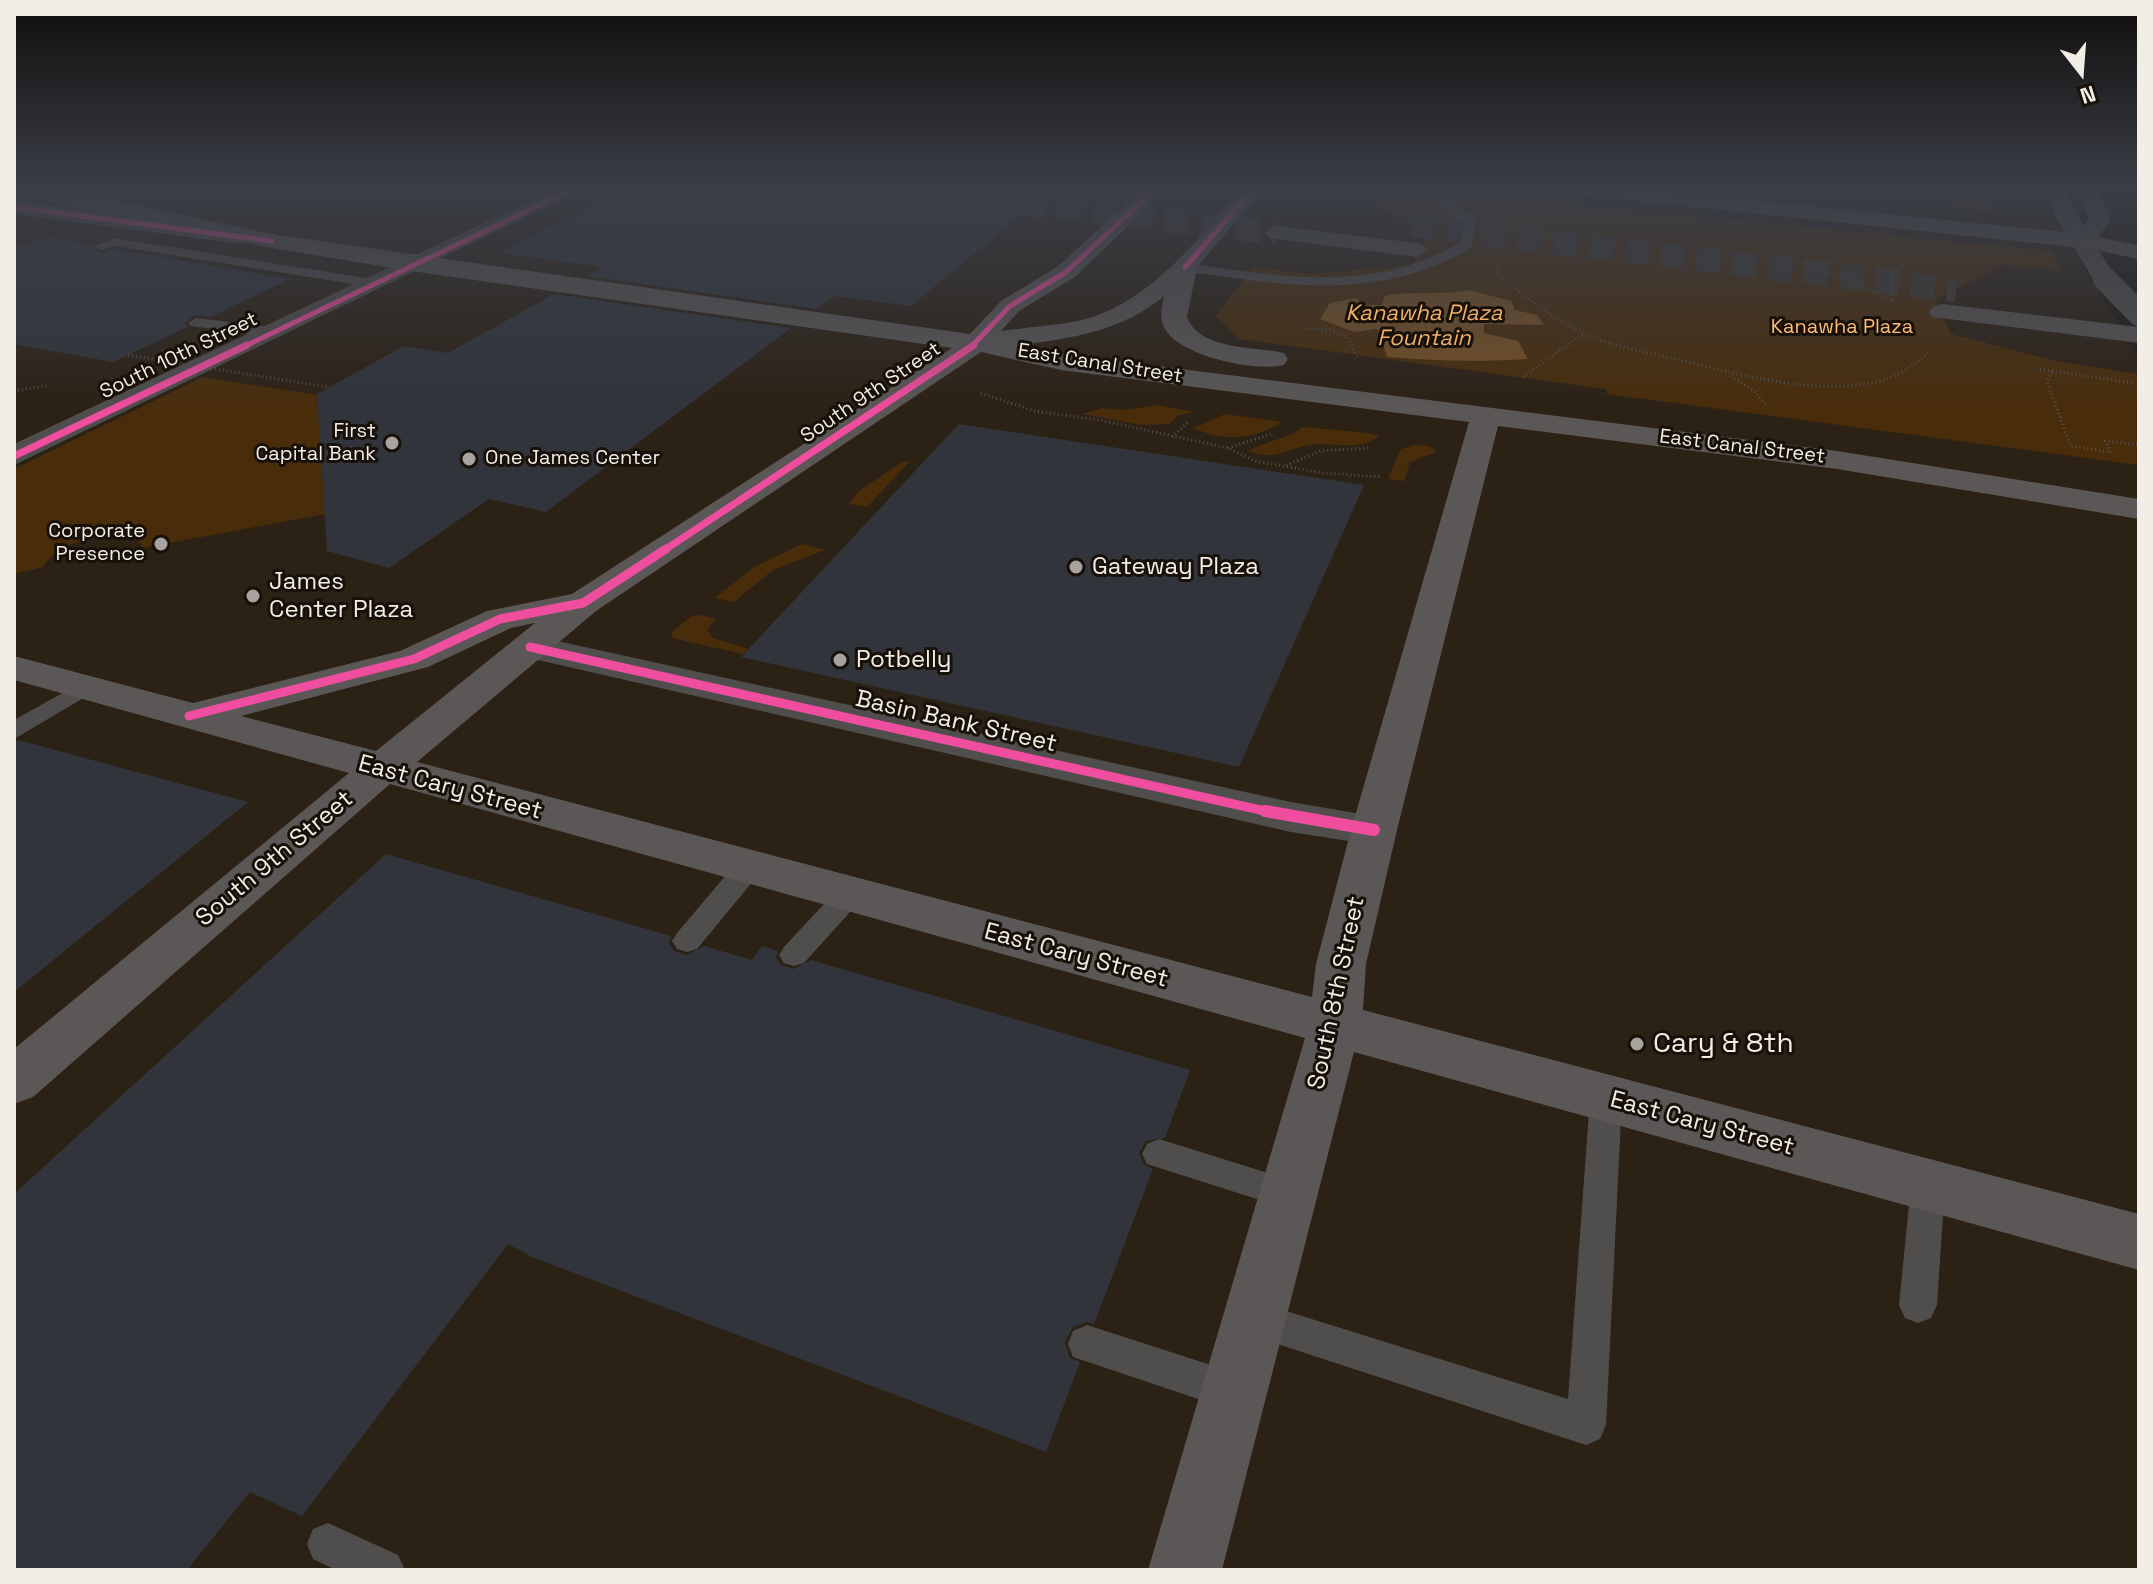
<!DOCTYPE html>
<html>
<head>
<meta charset="utf-8">
<style>
  body { margin:0 }
  #map { position:relative; width:2153px; height:1584px; overflow:hidden; background:#1e1a16; font-family:"Space Grotesk",sans-serif }
  canvas { display:block }
  .frame { position:absolute; inset:0; border:16px solid #f2ede7; pointer-events:none }
  .north { position:absolute; left:2041px; top:32px; width:80px; height:80px; -webkit-text-stroke:6px #181109; paint-order:stroke; rotate:163deg; font-size:22px; font-weight:700; line-height:32px; text-align:center; color:#f2ede7 }
  .north::after { content:''; display:block; margin:auto; width:28px; height:36px; background:#f2ede7; clip-path:polygon(50% 0,100% 100%,50% 72%,0 100%) }
</style>
</head>
<body>
<div id="map">
<canvas width="2153" height="1584"></canvas>
<div class="frame"></div>
<div class="north">N</div>
</div>
<script>
const c = document.querySelector('canvas').getContext('2d');
c.lineJoin = 'round';
function fillPath(path, color) { c.fillStyle = color; c.fill(path, 'evenodd'); }
function trace(path, color, width, dash) { c.strokeStyle = color; c.lineWidth = width; c.lineCap = dash ? 'butt' : 'round'; c.setLineDash(dash || []); c.stroke(path); }
function write(font, color, halo, rows, align = 'center') {
  c.font = font + ' "Space Grotesk",sans-serif'; c.lineWidth = 6; c.setLineDash([]); c.textBaseline = 'middle'; c.strokeStyle = halo; c.fillStyle = color; for (const [text, x, y, turn = 0] of rows) {
    c.save(); c.translate(x, y); c.rotate((+turn || 0) * Math.PI / 180); c.textAlign = isNaN(turn) ? turn : align; if (halo) c.strokeText(text, 0, 0); c.fillText(text, 0, 0); c.restore();
  }
}
fillPath(new Path2D(`
  M 14,187 L 2036,187 L 2139,359 L 2139,1570 L 14,1570 Z`), '#2c2115');
fillPath(new Path2D(`
  M 1308,187 L 1396,187 L 2052,251 L 2061,270 L 2003,265 L 1935,299 L 1951,334 L 2057,361 L 2138,374 L 2139,465 L 1607,394 L 1606,389 L 1240,339 L 1216,316 L 1253,267 L 1311,274 L 1412,265 L 1427,237 L 1361,195 Z
  M 1922,187 L 1979,187 L 1991,211 C 1964,208 1939,206 1922,187 Z
  M 203,377 L 317,395 L 325,514 L 142,548 L 139,540 L 133,537 C 103,533 59,539 43,567 L 14,574 L 14,469 Z
  M 1157,405 L 1194,412 L 1177,416 L 1170,424 L 1142,425 L 1082,414 L 1103,408 L 1124,410 Z
  M 1225,414 L 1282,422 C 1253,440 1224,442 1193,428 Z
  M 1303,427 L 1369,433 L 1379,436 C 1361,451 1338,443 1317,444 C 1292,445 1273,464 1248,450 L 1292,434 Z
  M 1415,445 L 1430,446 L 1436,452 L 1410,462 L 1404,481 L 1388,479 L 1401,449 Z
  M 910,461 L 867,507 L 849,504 L 859,491 L 902,462 Z
  M 802,544 L 825,550 L 773,570 L 734,602 L 715,598 L 754,567 Z
  M 700,615 L 716,619 L 707,630 L 713,638 L 748,649 L 743,654 L 672,638 L 672,632 L 692,616 Z`), '#492d0b');
fillPath(new Path2D(`
  M 1469,290 L 1511,301 L 1515,310 L 1537,315 L 1544,325 L 1484,324 L 1484,333 L 1518,341 L 1528,359 C 1481,362 1434,361 1387,357 L 1383,344 L 1392,335 L 1375,329 L 1354,332 L 1320,319 L 1330,303 L 1356,298 L 1366,305 L 1382,305 L 1385,296 C 1413,290 1440,296 1469,290 Z`), '#765025');
fillPath(new Path2D(`
  M 633,187 L 1054,187 L 911,306 L 834,296 L 817,309 L 587,276 L 604,267 L 499,253 Z
  M 47,237 L 92,245 L 101,253 L 115,249 L 290,279 L 210,317 L 194,315 L 185,323 L 188,327 L 113,362 L 14,344 L 14,248 Z
  M 554,294 L 791,328 L 546,512 L 489,499 L 389,568 L 327,551 L 317,394 L 404,346 L 448,353 Z
  M 959,424 L 1364,485 L 1239,767 L 741,657 Z
  M 18,740 L 248,802 L 14,992 L 14,742 Z
  M 386,854 L 671,936 L 669,943 L 674,951 L 686,955 L 704,946 L 752,960 L 762,946 L 778,951 L 776,957 L 781,965 L 793,969 L 811,960 L 1190,1070 L 1165,1138 L 1146,1141 L 1139,1153 L 1144,1165 L 1153,1169 L 1094,1324 L 1086,1322 L 1072,1328 L 1065,1343 L 1070,1358 L 1080,1362 L 1046,1452 L 532,1257 L 508,1244 L 302,1516 L 250,1492 L 187,1570 L 14,1570 L 14,1194 Z`), '#31353b');
trace(new Path2D(`
  M 879,187 L 1277,233
  M 1411,225 L 1956,290`), '#3e3a35', 24, [24, 12]);
trace(new Path2D(`
  M 1052,190 L 1087,193
  M 1510,224 L 1585,253
  M 1508,251 L 1525,237 L 1561,231
  M 1780,255 L 1849,280 L 1894,302
  M 1803,261 L 1881,265
  M 1497,265 L 1498,274 C 1524,297 1552,318 1583,333 C 1611,347 1641,350 1671,358 C 1736,373 1808,396 1875,382 C 1897,378 1912,366 1928,353
  M 1892,299 L 1891,273 L 1904,265
  M 1306,328 L 1330,330 L 1348,337 L 1357,357
  M 2040,369 L 2133,383
  M 2052,372 L 2047,382 L 2071,446 L 2111,452 L 2105,441 L 2139,445
  M 1731,376 L 1754,391 L 1766,405
  M 1523,377 L 1584,333
  M 14,391 L 49,385
  M 981,393 L 1034,411 L 1100,420 L 1228,448 L 1255,461 L 1323,473 L 1381,477
  M 1172,437 L 1188,422
  M 1228,448 L 1271,434
  M 1286,465 L 1321,451 L 1369,448`), '#54514f', 3, [1, 3]);
fillPath(new Path2D(`
  M 1411,187 C 1436,187 1457,203 1476,219 L 1471,248 C 1378,302 1286,286 1185,271 L 1178,267 L 1185,263 C 1281,277 1371,294 1460,243 L 1464,223 Z
  M 114,238 L 372,279 L 379,283 L 372,287 L 115,246 L 102,250 L 95,246 Z
  M 196,318 L 271,327 L 279,332 L 271,337 L 191,326 L 188,323 Z
  M 84,681 L 96,688 L 92,693 L 14,739 L 14,720 Z
  M 748,858 L 758,861 L 762,868 L 758,875 L 697,949 L 687,952 L 677,949 L 672,941 L 677,933 L 738,861 Z
  M 849,885 L 859,888 L 863,895 L 859,902 L 804,963 L 794,966 L 784,963 L 779,955 L 784,947 L 839,888 Z
  M 1606,1084 L 1618,1088 L 1622,1098 L 1606,1425 L 1600,1439 L 1586,1445 L 1241,1332 L 1235,1319 L 1241,1306 L 1254,1301 L 1568,1399 L 1590,1098 L 1594,1088 Z
  M 1159,1139 L 1300,1183 L 1306,1194 L 1300,1205 L 1288,1209 L 1147,1164 L 1142,1154 L 1147,1144 Z
  M 1928,1170 L 1940,1174 L 1945,1185 L 1937,1305 L 1931,1318 L 1918,1323 L 1905,1318 L 1899,1305 L 1911,1185 L 1916,1174 Z
  M 1087,1325 L 1248,1377 L 1254,1391 L 1248,1405 L 1234,1411 L 1073,1357 L 1068,1344 L 1073,1331 Z
  M 328,1523 L 398,1555 L 405,1570 L 336,1570 L 313,1559 L 307,1544 L 313,1529 Z`), '#504e4d');
fillPath(new Path2D(`
  M 560,187 L 588,187 L 14,465 L 14,444 Z
  M 530,635 L 1291,802 L 1390,819 L 1397,830 L 1390,841 L 1374,845 L 1291,832 L 516,655 L 511,647 L 516,639 Z`), '#504e4d');
fillPath(new Path2D(`
  M 2042,187 L 2063,187 L 2083,226 L 2089,219 L 2074,187 L 2095,187 L 2111,219 L 2094,243 L 2117,279 L 2114,284 L 2096,284 L 2059,223 Z
  M 14,200 L 242,230 L 253,237 L 242,244 L 14,214 Z`), '#52504d');
fillPath(new Path2D(`
  M 1145,187 L 1168,187 L 1075,277 L 1019,311 L 1001,331 C 1028,327 1056,326 1082,320 C 1150,303 1200,237 1244,187 L 1265,187 L 1197,267 L 1187,317 C 1200,351 1254,346 1284,353 L 1288,359 L 1284,365 C 1256,372 1185,357 1167,332 C 1159,321 1161,309 1164,296 C 1122,331 1073,338 1020,345 L 1061,354 L 1837,451 L 2139,499 L 2139,519 L 1837,469 L 1498,426 L 1397,830 L 1366,964 L 1363,1010 L 2139,1214 L 2139,1270 L 1354,1052 L 1222,1570 L 1148,1570 L 1305,1038 L 390,784 L 33,1097 L 14,1104 L 14,1049 L 349,773 L 14,680 L 14,656 L 193,703 L 400,651 L 487,611 L 572,594 L 952,348 L 411,271 L 272,248 L 264,246 L 260,241 L 264,236 L 272,234 L 970,334 L 1001,301 L 1057,267 ZM 981,352 L 1061,370 L 1469,422 L 1351,830 L 1316,964 L 1312,997 L 417,762 L 596,611 ZM 535,623 L 376,751 L 241,716 L 428,667 L 511,628 Z
  M 1550,187 L 1622,187 L 2083,234 L 2095,241 L 2083,248 L 1561,193 Z`), '#5a5756');
fillPath(new Path2D(`
  M 17,187 L 48,187 L 272,234 L 284,241 L 272,248 L 56,203 L 21,191 Z
  M 1277,226 L 1417,243 L 1429,250 L 1417,257 L 1269,238 L 1266,233 L 1269,228 Z
  M 2083,234 L 2139,245 L 2139,259 L 2075,246 L 2071,241 L 2075,236 Z
  M 1942,304 L 2139,327 L 2139,343 L 1933,317 L 1929,312 L 1933,307 Z`), '#575452');
trace(new Path2D(`
  M 128,355 L 328,387`), '#54514f', 3, [1, 3]);
trace(new Path2D(`
  M 2105,279 L 2139,314`), '#52504d', 24);
trace(new Path2D(`
  M 14,207 L 272,241
  M 1185,267 L 1255,187
  M 243,347 L 577,187
  M 971,347 L 1010,306 L 1066,272 L 1157,187`), '#ef4d9e', 5);
trace(new Path2D(`
  M 14,456 L 247,345
  M 663,551 L 974,345`), '#ef4d9e', 7);
trace(new Path2D(`
  M 530,647 L 1274,813
  M 189,716 L 414,659 L 500,619 L 583,603 L 666,549`), '#ef4d9e', 9);
trace(new Path2D(`
  M 1265,811 L 1374,830`), '#ef4d9e', 12);
const sky = c.createLinearGradient(0, 0, 0, 409);
sky.addColorStop(0, '#100e0c');
sky.addColorStop(0.46, '#3b3e47');
sky.addColorStop(1, '#3b3e4700');
c.fillStyle = sky;
c.fillRect(0, 0, 2153, 409);
for (const [x, y, r, color] of [
  [392,443,8,"#a8a39e"],
  [469,459,8,"#a8a39e"],
  [161,544,8,"#a8a39e"],
  [1076,567,8,"#a8a39e"],
  [253,596,8,"#a8a39e"],
  [840,660,8,"#a8a39e"],
  [1637,1044,8,"#a8a39e"]
]) { const dot = new Path2D(); dot.arc(x, y, r, 0, 2 * Math.PI); c.fillStyle = color; c.fill(dot); trace(dot, '#181109', 3); }
write('20px', '#fdbb77', '#181109', [
  ["Kanawha Plaza",1842,328]
]);
write('20px', '#f2ede7', '#181109', [
  ["South 10th Street",179,356,-26],
  ["East Canal Street",1100,364,9],
  ["South 9th Street",871,393,-34],
  ["East Canal Street",1742,447,7]
]);
write('20px', '#f2ede7', '#181109', [
  ["First",376,432],
  ["Capital Bank",376,455],
  ["One James Center",485,459,"left"],
  ["Corporate",145,532],
  ["Presence",145,555]
], 'right');
write('italic 22px', '#f0af6b', '#181109', [
  ["Kanawha Plaza",1424,314],
  ["Fountain",1424,339]
]);
write('24px', '#f2ede7', '#181109', [
  ["Gateway Plaza",1092,567],
  ["James",269,582],
  ["Center Plaza",269,610],
  ["Potbelly",856,660]
], 'left');
write('24px', '#f2ede7', '#181109', [
  ["Basin Bank Street",956,722,13],
  ["East Cary Street",450,788,15],
  ["South 9th Street",275,859,-40],
  ["East Cary Street",1076,956,15],
  ["South 8th Street",1337,993,-78],
  ["East Cary Street",1702,1124,15]
]);
write('28px', '#f2ede7', '#181109', [
  ["Cary & 8th",1653,1044]
], 'left');
</script>
</body>
</html>
